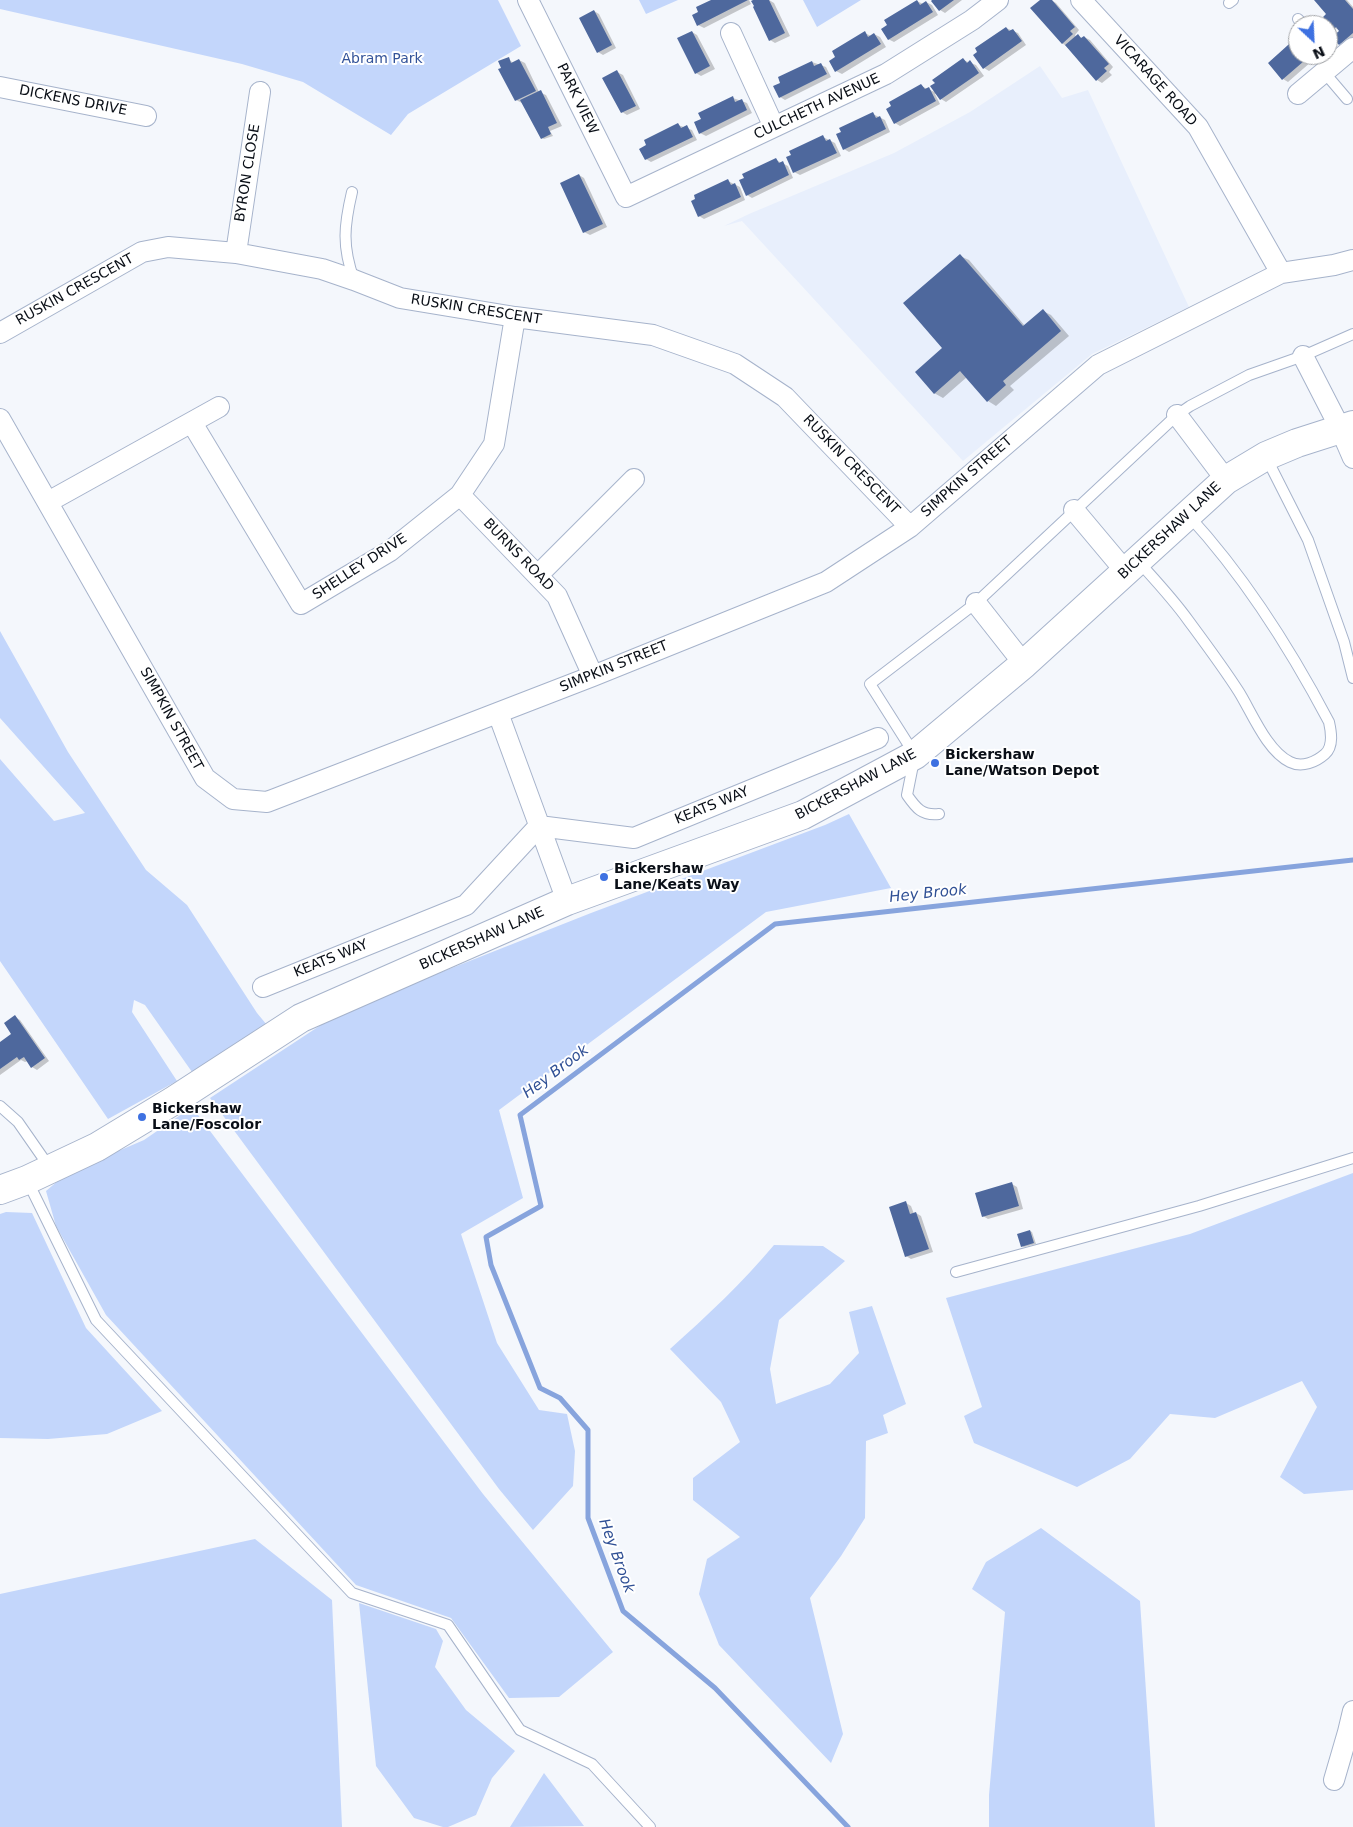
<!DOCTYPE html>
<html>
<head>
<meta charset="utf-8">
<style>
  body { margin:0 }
  #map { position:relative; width:1353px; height:1827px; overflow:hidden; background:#f4f7fc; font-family:"DejaVu Sans",sans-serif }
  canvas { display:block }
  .north { position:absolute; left:1288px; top:15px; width:50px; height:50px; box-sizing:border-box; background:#fff; border:1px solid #9d9fa2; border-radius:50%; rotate:155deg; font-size:14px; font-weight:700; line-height:20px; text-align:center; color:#0a0f17 }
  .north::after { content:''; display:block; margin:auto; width:18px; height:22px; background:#3e71e1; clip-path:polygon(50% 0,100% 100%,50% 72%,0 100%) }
</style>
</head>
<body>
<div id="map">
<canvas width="1353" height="1827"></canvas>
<div class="north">N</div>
</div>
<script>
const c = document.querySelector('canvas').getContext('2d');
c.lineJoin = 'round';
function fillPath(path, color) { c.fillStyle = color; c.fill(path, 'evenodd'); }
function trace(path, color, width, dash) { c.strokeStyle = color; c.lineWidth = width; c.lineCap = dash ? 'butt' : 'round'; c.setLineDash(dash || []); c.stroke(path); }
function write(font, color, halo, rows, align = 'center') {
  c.font = font + ' "DejaVu Sans",sans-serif'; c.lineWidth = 4; c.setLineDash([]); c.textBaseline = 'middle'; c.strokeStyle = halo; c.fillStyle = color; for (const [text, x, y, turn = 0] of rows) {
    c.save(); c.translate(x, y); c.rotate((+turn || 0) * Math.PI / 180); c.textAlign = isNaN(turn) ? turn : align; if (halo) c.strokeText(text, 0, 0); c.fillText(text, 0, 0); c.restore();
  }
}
fillPath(new Path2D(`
  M 1040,66 L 1062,98 L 1088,90 L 1189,307 L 1092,354 L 963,461 L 742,221 L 724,226 L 749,214 L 894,153 L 970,112 Z`), '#e8effc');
fillPath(new Path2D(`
  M 0,0 L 498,0 L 521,46 L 408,114 L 391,135 L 303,82 L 242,64 L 0,9 Z
  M 639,0 L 678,0 L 646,14 Z
  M 803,0 L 861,0 L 817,27 Z
  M 0,631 L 68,752 L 146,870 L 187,905 L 257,1013 L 267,1025 L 192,1072 L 145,1005 L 134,1000 L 132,1012 L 177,1081 L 108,1119 L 0,961 L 0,759 L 54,821 L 85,813 L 0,718 Z
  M 849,814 L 891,888 L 766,912 L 499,1110 L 523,1198 L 461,1234 L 497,1343 L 539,1410 L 567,1414 L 575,1451 L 573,1486 L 533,1530 L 499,1489 L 210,1098 L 327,1021 L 386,994 L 591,913 L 825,825 Z
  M 192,1107 L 483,1494 L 613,1652 L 559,1697 L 509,1698 L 451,1618 L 356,1585 L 106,1315 L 56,1226 L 46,1191 L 67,1173 L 144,1140 Z
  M 1353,1173 L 1353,1490 L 1304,1494 L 1280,1477 L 1317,1407 L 1302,1381 L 1215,1418 L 1170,1414 L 1130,1459 L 1077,1487 L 974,1443 L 964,1416 L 982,1407 L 946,1298 L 1190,1234 Z
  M 6,1212 L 32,1213 L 86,1328 L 162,1411 L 107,1434 L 48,1439 L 0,1438 L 0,1214 Z
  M 774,1245 L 823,1246 L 845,1261 L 779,1320 L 770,1369 L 776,1404 L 830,1384 L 859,1353 L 849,1312 L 872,1306 L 906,1404 L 883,1415 L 888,1433 L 866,1441 L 865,1518 L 841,1556 L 810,1598 L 843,1734 L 831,1763 L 719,1645 L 699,1594 L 707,1559 L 740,1537 L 693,1500 L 693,1478 L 740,1442 L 721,1402 L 670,1349 C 707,1316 742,1283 774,1245 Z
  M 1041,1528 L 1140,1601 L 1155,1827 L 989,1827 L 989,1795 L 1005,1612 L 972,1589 L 986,1562 Z
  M 255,1539 L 332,1600 L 342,1827 L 0,1827 L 0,1594 Z
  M 359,1603 L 436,1629 L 443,1641 L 435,1667 L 466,1710 L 515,1751 L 492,1778 L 476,1815 L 448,1827 L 443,1827 L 414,1818 L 376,1766 Z
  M 544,1773 L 584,1826 L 510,1827 Z`), '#c3d6fb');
fillPath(new Path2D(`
  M 714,0 L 749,0 L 751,4 L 704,28 L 698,25 Z
  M 756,0 L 769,0 L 774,3 L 790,36 L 775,43 L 770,40 Z
  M 935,0 L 962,0 L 945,13 L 940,10 Z
  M 1042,0 L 1051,0 L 1056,3 L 1079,30 L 1075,35 L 1076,37 L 1078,36 L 1083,39 L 1084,37 L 1090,40 L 1113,67 L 1109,72 L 1112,75 L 1102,83 L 1097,80 L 1066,46 L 1062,43 Z
  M 1316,0 L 1347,0 L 1353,7 L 1353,40 L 1345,47 L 1334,37 L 1341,31 L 1335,28 L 1328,14 Z
  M 917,1 L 923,4 L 926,2 L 932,5 L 938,15 L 894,42 L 888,39 Z
  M 594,11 L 599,14 L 616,48 L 603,55 L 598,52 Z
  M 1006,28 L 1018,33 L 1026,45 L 989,71 L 984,68 L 979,52 Z
  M 692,32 L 697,35 L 715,69 L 701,76 L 696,73 Z
  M 865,33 L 871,36 L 874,34 L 880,37 L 886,47 L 842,74 L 836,71 Z
  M 1298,38 L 1298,55 L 1319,55 L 1288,82 L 1283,79 Z
  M 508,58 L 513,63 L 519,60 L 525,63 L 539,92 L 546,95 L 562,126 L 550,131 L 553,136 L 544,139 L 542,138 L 522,103 L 516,100 Z
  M 963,60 L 976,65 L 984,76 L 946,102 L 941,99 L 932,87 Z
  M 812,62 L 826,67 L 831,77 L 785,100 L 780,97 Z
  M 617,72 L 623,75 L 640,109 L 627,115 L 622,112 Z
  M 921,86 L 937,93 L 935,94 L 940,104 L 900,126 L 895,123 Z
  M 733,98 L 747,103 L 752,113 L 706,136 L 700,133 Z
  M 873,114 L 885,120 L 890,132 L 849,152 L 844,149 Z
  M 678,125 L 692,130 L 697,140 L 651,162 L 646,159 Z
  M 823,137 L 835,143 L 841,156 L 800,175 L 794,172 Z
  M 776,160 L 788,166 L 793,178 L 752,198 L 747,195 Z
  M 579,175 L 584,178 L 607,227 L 590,235 L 584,232 Z
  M 728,181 L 740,187 L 745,200 L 704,219 L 699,216 Z
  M 960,256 L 969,260 L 1025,326 L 1043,311 L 1051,315 L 1069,336 L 1010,386 L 1014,390 L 996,406 L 988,401 L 967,377 L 943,398 L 934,393 Z
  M 15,1017 L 20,1020 L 49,1061 L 37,1070 L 32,1067 L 28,1061 L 25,1062 L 21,1060 L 0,1075 L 0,1044 L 13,1035 Z
  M 1012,1184 L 1017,1187 L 1023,1209 L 988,1219 L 983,1216 Z
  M 906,1203 L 911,1206 L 914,1214 L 916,1213 L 921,1216 L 933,1252 L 911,1259 L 906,1256 Z
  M 1030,1231 L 1032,1232 L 1036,1244 L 1024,1247 L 1022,1246 Z`), '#0003');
trace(new Path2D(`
  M 848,1827 L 715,1688 L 623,1611 L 588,1518 L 588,1430 L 560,1398 L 540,1388 L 491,1265 L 486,1237 L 541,1206 L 520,1115 L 775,924 L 1353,860`), '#87a4dd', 5);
fillPath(new Path2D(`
  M 711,0 L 748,0 L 697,26 L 692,15 L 698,12 L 696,7 Z
  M 753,0 L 769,0 L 785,33 L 769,41 L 753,7 L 754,6 L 751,1 Z
  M 917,0 L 920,5 L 926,1 L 933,12 L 888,40 L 881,29 L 887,25 L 884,20 Z
  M 932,0 L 954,0 L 939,11 L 931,1 Z
  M 1040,0 L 1052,0 L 1075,27 L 1070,31 L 1073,34 L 1062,44 L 1030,8 Z
  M 1314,0 L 1345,0 L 1353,9 L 1353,33 L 1339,45 L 1332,37 L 1339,31 L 1336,27 L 1334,29 L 1323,17 L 1326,14 Z
  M 594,10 L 612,45 L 597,53 L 579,18 Z
  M 1006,27 L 1009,31 L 1013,29 L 1022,41 L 983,69 L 973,55 L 977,52 L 975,48 Z
  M 692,31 L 710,66 L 695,74 L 677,38 Z
  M 865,31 L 868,37 L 874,33 L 881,44 L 835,72 L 829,61 L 835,57 L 832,51 Z
  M 1078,34 L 1081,38 L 1084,36 L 1109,64 L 1104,68 L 1107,71 L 1096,81 L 1065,45 Z
  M 1298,36 L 1298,55 L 1311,55 L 1282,80 L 1268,63 Z
  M 509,57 L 511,63 L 519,59 L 536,91 L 515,101 L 498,69 L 501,68 L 498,61 Z
  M 963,58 L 967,63 L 970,60 L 979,73 L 940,100 L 930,86 L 935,83 L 932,80 Z
  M 812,61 L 814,66 L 821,63 L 827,74 L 779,98 L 773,86 L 780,83 L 778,77 Z
  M 617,70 L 636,106 L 621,113 L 602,78 Z
  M 921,84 L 925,89 L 929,87 L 936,101 L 894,124 L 886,109 L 891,106 L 889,102 Z
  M 541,90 L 557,123 L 548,127 L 551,134 L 541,139 L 520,100 Z
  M 733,96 L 735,102 L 742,99 L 747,110 L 699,134 L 694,122 L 701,119 L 698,113 Z
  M 873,112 L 876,118 L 880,116 L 886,129 L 843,150 L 836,134 L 841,132 L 839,128 Z
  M 678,123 L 681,128 L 687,125 L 693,137 L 645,160 L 639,149 L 646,145 L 644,140 Z
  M 823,135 L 826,141 L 830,139 L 837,153 L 793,173 L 786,157 L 791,155 L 789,151 Z
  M 776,158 L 779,163 L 783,161 L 789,175 L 746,196 L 739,180 L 744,178 L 742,174 Z
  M 579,174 L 603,224 L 583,233 L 560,183 Z
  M 728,179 L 731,185 L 735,183 L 741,197 L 698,217 L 691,201 L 695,199 L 694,195 Z
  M 960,254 L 1023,326 L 1043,309 L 1061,331 L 1003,381 L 1006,385 L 987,402 L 960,371 L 934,394 L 915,372 L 942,348 L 903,303 Z
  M 15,1015 L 45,1058 L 31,1068 L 24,1057 L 19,1060 L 17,1057 L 0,1069 L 0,1042 L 11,1034 L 4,1023 Z
  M 1012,1182 L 1019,1206 L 982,1217 L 975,1193 Z
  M 906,1201 L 910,1214 L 916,1212 L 929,1249 L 905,1257 L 889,1207 Z
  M 1030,1230 L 1034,1243 L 1021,1247 L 1017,1234 Z`), '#4e689d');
const lane = new Path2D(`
  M 1229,3 L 1233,0
  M 1298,19 L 1304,25
  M 1324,72 L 1347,99
  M 352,192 C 344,226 342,246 354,280
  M 1266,457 L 1308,540 L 1344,642 L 1353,678
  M 1138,561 C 1155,580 1173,599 1188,620 C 1205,643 1223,667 1239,692 C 1252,713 1267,751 1290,762 C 1302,768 1316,762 1325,754 C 1334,746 1331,731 1329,722 C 1290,648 1245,577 1189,516
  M 939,814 C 922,816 916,808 907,795 L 915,755 L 870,684 L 976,603 L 1177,415 L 1190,406 L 1249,375 L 1303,356 L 1353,334
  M 0,1106 L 18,1122 L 50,1168
  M 27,1180 L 96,1320 L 352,1593 L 448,1625 L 520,1730 L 592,1764 L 650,1827
  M 956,1272 L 1199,1206 L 1353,1158`);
const street = new Path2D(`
  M 528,0 L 626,197 L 886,74 L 972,20 L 998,0
  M 1081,0 L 1198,127 L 1281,273
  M 731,33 L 774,127
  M 0,87 L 146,116
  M 1298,94 L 1353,48
  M 236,253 L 260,92
  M 0,333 L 142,252 L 168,247 L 236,253 L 322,269 L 354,280 L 400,298 L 515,317 L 653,335 L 735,364 L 785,397 L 910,527
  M 1303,356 L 1340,428 L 1353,458
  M 1177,415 L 1226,480
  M 0,419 L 205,778 L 233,799 L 267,802 L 593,676 L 826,582 L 910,527 L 1098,365 L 1281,273 L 1334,265 L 1353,260
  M 192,423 L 301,604 L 390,551 L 460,495 L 494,444 L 515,317
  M 460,495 L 557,596 L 593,676
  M 48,502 L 219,407
  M 1074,510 L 1126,572
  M 538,575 L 634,479
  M 976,603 L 1024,664
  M 498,713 L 567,901
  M 263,987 L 466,905 L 539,826 L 634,838 L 878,738
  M 1353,1711 L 1348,1732 L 1353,1733
  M 1334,1780 L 1348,1732`);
const secondary = new Path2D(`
  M 0,1190 L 27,1180 L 97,1147 L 173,1101 L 301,1018 L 567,901 L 803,815 L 915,755 L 1024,664 L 1226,480 L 1266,456 L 1297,443 L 1353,425`);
trace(lane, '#a6b3cb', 12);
trace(street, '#a6b3cb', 22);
trace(secondary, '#a6b3cb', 30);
trace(lane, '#fff', 10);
trace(street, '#fff', 20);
trace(secondary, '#fff', 28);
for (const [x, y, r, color] of [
  [935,763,5,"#3e71e1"],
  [604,877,5,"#3e71e1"],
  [142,1117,5,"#3e71e1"]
]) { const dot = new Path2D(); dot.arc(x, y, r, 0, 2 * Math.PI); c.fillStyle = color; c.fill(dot); trace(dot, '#fff', 2); }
write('14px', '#335399', '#fff', [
  ["Abram Park",382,59]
]);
write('14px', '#0a0f17', '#fff', [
  ["VICARAGE ROAD",1155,81,48],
  ["PARK VIEW",577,99,64],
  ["DICKENS DRIVE",73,101,11],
  ["CULCHETH AVENUE",817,107,-25],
  ["BYRON CLOSE",248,173,-81],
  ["RUSKIN CRESCENT",75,290,-29],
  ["RUSKIN CRESCENT",476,310,9],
  ["RUSKIN CRESCENT",851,465,46],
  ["SIMPKIN STREET",967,477,-41],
  ["BICKERSHAW LANE",1170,531,-43],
  ["BURNS ROAD",518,555,46],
  ["SHELLEY DRIVE",360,567,-33],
  ["SIMPKIN STREET",614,667,-22],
  ["SIMPKIN STREET",171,719,61],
  ["BICKERSHAW LANE",856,785,-28],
  ["KEATS WAY",712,806,-22],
  ["BICKERSHAW LANE",482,939,-24],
  ["KEATS WAY",331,959,-22]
]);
write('bold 14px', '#0a0f17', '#fff', [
  ["Bickershaw",945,755],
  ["Lane/Watson Depot",945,771],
  ["Bickershaw",614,869],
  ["Lane/Keats Way",614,885],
  ["Bickershaw",152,1109],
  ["Lane/Foscolor",152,1125]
], 'left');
write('italic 15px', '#305095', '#fff', [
  ["Hey Brook",928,894,-6],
  ["Hey Brook",556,1072,-37],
  ["Hey Brook",616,1556,70]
]);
</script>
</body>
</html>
